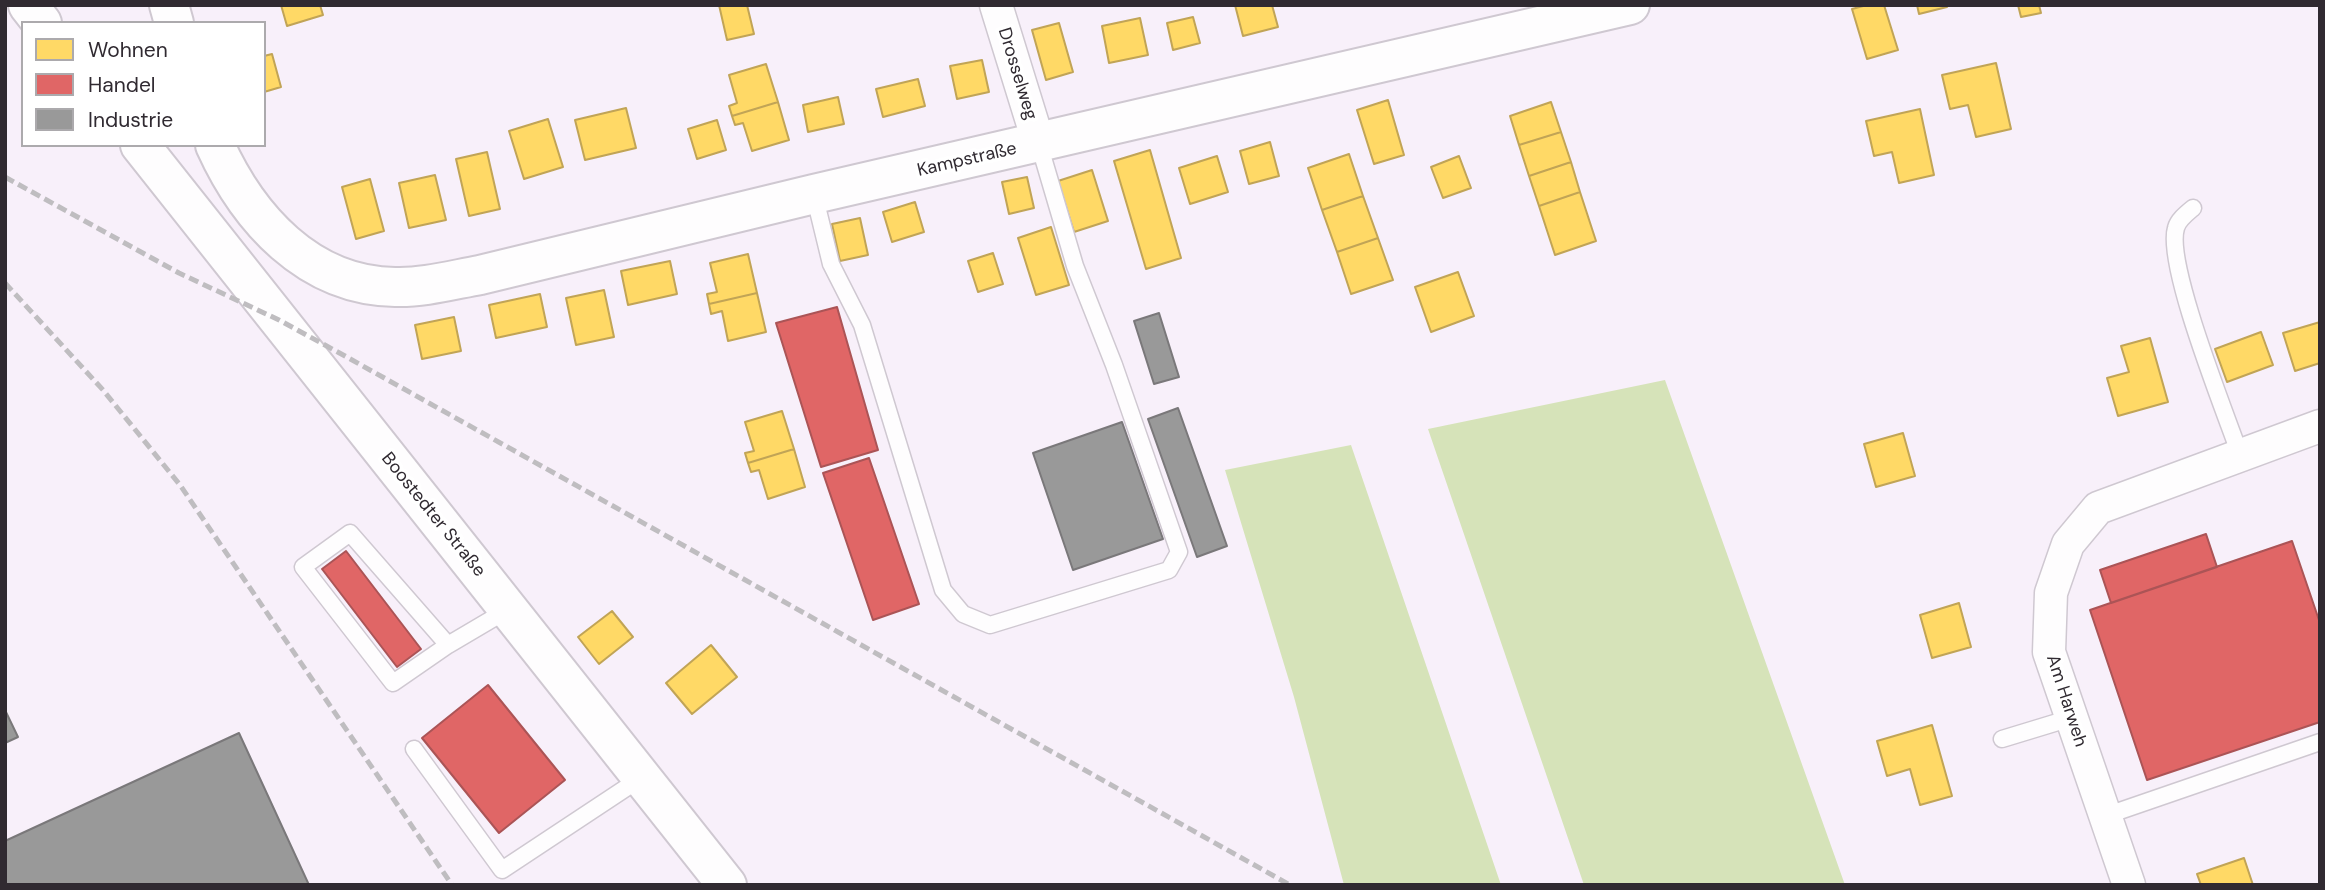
<!DOCTYPE html>
<html>
<head>
<meta charset="utf-8">
<style>
  body { margin:0 }
  #map { position:relative; width:2325px; height:890px; overflow:hidden; background:#f8f0fa; font-family:"DM Sans",sans-serif }
  canvas { display:block }
  .frame { position:absolute; inset:0; border:7px solid #302a31; pointer-events:none }
  .legend { position:absolute; left:21px; top:21px; width:245px; height:126px; box-sizing:border-box; background:#fff; border:2px solid #acaaad; margin:0; padding:9px 12px; list-style:none; font-size:21px; color:#302a31 }
  .legend li { display:flex; align-items:center; gap:14px; height:35px }
  .legend b { width:35px; border:2px solid #acaaad }
</style>
</head>
<body>
<div id="map">
<canvas width="2325" height="890"></canvas>
<div class="frame"></div>
<ul class="legend">
<li><b style="height:19px;background:#ffd966"></b>Wohnen</li>
<li><b style="height:19px;background:#e06666"></b>Handel</li>
<li><b style="height:19px;background:#999"></b>Industrie</li>
</ul>
</div>
<script>
const c = document.querySelector('canvas').getContext('2d');
c.lineJoin = 'round';
function fillPath(path, color) { c.fillStyle = color; c.fill(path, 'evenodd'); }
function trace(path, color, width, dash) { c.strokeStyle = color; c.lineWidth = width; c.lineCap = dash ? 'butt' : 'round'; c.setLineDash(dash || []); c.stroke(path); }
function write(font, color, halo, rows, align = 'center') {
  c.font = font + ' "DM Sans",sans-serif'; c.lineWidth = 7; c.setLineDash([]); c.textBaseline = 'middle'; c.strokeStyle = halo; c.fillStyle = color; for (const [text, x, y, turn = 0] of rows) {
    c.save(); c.translate(x, y); c.rotate((+turn || 0) * Math.PI / 180); c.textAlign = isNaN(turn) ? turn : align; if (halo) c.strokeText(text, 0, 0); c.fillText(text, 0, 0); c.restore();
  }
}
fillPath(new Path2D(`
  M 1665,380 L 1845,885 L 1584,885 L 1428,429 Z
  M 1351,445 L 1501,885 L 1344,885 L 1294,697 L 1225,470 Z`), '#d6e3b9');
const homes = new Path2D(`
  M 281,5 L 320,5 L 323,15 L 287,26 Z
  M 719,5 L 747,5 L 754,34 L 727,40 Z
  M 1235,5 L 1272,5 L 1278,27 L 1243,36 Z
  M 1867,5 L 1884,5 L 1898,50 L 1867,59 L 1852,9 Z
  M 1917,5 L 1946,5 L 1947,7 L 1919,14 Z
  M 2018,5 L 2039,5 L 2041,13 L 2021,17 Z
  M 1193,17 L 1200,43 L 1173,50 L 1167,23 Z
  M 1140,18 L 1148,55 L 1109,63 L 1102,26 Z
  M 1059,23 L 1073,72 L 1046,80 L 1032,30 Z
  M 272,54 L 281,87 L 264,92 L 264,56 Z
  M 982,60 L 989,92 L 957,99 L 950,66 Z
  M 1996,63 L 2011,129 L 1976,137 L 1968,105 L 1950,109 L 1942,75 Z
  M 766,64 L 778,102 L 732,116 L 729,106 L 737,103 L 729,75 Z
  M 918,79 L 925,106 L 883,117 L 876,89 Z
  M 838,97 L 844,124 L 808,132 L 803,105 Z
  M 1388,100 L 1404,155 L 1374,164 L 1357,110 Z
  M 778,102 L 789,140 L 752,151 L 743,123 L 735,125 L 732,116 Z
  M 1551,102 L 1561,132 L 1519,145 L 1510,116 Z
  M 626,108 L 636,148 L 585,160 L 575,120 Z
  M 1920,109 L 1934,175 L 1899,183 L 1892,152 L 1874,156 L 1866,121 Z
  M 548,119 L 563,167 L 524,179 L 509,131 Z
  M 717,120 L 726,150 L 697,159 L 688,129 Z
  M 1561,132 L 1571,162 L 1529,176 L 1519,145 Z
  M 1270,142 L 1279,176 L 1249,184 L 1240,151 Z
  M 1150,150 L 1181,258 L 1146,269 L 1114,161 Z
  M 487,152 L 500,209 L 469,216 L 456,159 Z
  M 1349,154 L 1363,196 L 1322,210 L 1308,168 Z
  M 1217,156 L 1228,192 L 1190,204 L 1179,168 Z
  M 1459,156 L 1471,188 L 1443,198 L 1431,167 Z
  M 1571,162 L 1580,192 L 1539,206 L 1529,176 Z
  M 1092,170 L 1108,221 L 1074,232 L 1058,181 Z
  M 435,175 L 446,220 L 409,228 L 399,183 Z
  M 1027,177 L 1034,208 L 1009,214 L 1002,182 Z
  M 370,179 L 384,231 L 356,239 L 342,187 Z
  M 1580,192 L 1596,241 L 1555,255 L 1539,206 Z
  M 1363,196 L 1378,238 L 1337,252 L 1322,210 Z
  M 915,202 L 924,232 L 892,242 L 883,212 Z
  M 860,218 L 868,255 L 840,261 L 832,224 Z
  M 1051,227 L 1069,285 L 1036,295 L 1018,238 Z
  M 1378,238 L 1393,280 L 1351,294 L 1337,252 Z
  M 993,253 L 1003,284 L 978,292 L 968,261 Z
  M 748,254 L 757,293 L 709,304 L 707,294 L 717,292 L 710,263 Z
  M 670,261 L 677,294 L 628,305 L 621,271 Z
  M 1458,272 L 1474,316 L 1431,332 L 1415,287 Z
  M 604,290 L 614,337 L 576,345 L 566,298 Z
  M 757,293 L 766,332 L 728,341 L 722,311 L 711,314 L 709,304 Z
  M 540,294 L 547,327 L 496,338 L 489,305 Z
  M 454,317 L 461,351 L 422,359 L 415,325 Z
  M 2320,322 L 2320,363 L 2295,371 L 2283,333 Z
  M 2261,332 L 2273,365 L 2227,382 L 2215,349 Z
  M 2150,338 L 2168,402 L 2118,416 L 2107,378 L 2129,372 L 2121,346 Z
  M 782,411 L 794,449 L 748,463 L 745,453 L 754,451 L 745,422 Z
  M 1903,433 L 1915,476 L 1876,487 L 1864,444 Z
  M 794,449 L 805,487 L 768,499 L 759,470 L 751,472 L 748,463 Z
  M 1959,603 L 1971,647 L 1932,658 L 1920,615 Z
  M 612,611 L 633,637 L 599,664 L 578,637 Z
  M 711,645 L 737,677 L 692,714 L 666,683 Z
  M 1932,725 L 1952,796 L 1920,805 L 1910,769 L 1887,776 L 1877,741 Z
  M 2244,858 L 2253,885 L 2201,885 L 2197,874 Z`);
fillPath(homes, '#ffd966');
trace(homes, '#c1a456', 2);
const shops = new Path2D(`
  M 837,307 L 878,450 L 821,467 L 776,323 Z
  M 869,458 L 919,604 L 873,620 L 823,473 Z
  M 2206,534 L 2217,567 L 2111,603 L 2100,570 Z
  M 2292,541 L 2320,623 L 2320,722 L 2147,780 L 2090,610 Z
  M 346,551 L 421,649 L 397,667 L 322,569 Z
  M 488,685 L 565,780 L 499,833 L 422,738 Z`);
fillPath(shops, '#e06666');
trace(shops, '#ab5456', 2);
const industry = new Path2D(`
  M 1159,313 L 1179,377 L 1154,384 L 1134,321 Z
  M 1178,408 L 1227,546 L 1197,557 L 1148,419 Z
  M 1122,422 L 1163,539 L 1073,570 L 1033,453 Z
  M 5,710 L 18,737 L 5,743 Z
  M 239,733 L 309,885 L 5,885 L 5,841 Z`);
fillPath(industry, '#999');
trace(industry, '#7a787a', 2);
const service = new Path2D(`
  M 814,194 L 831,264 L 862,325 L 943,590 L 963,614 L 990,625 L 1169,570 L 1179,552 L 1114,365 L 1075,266 L 1039,144
  M 2193,208 C 2187,213 2178,220 2176,228 C 2165,264 2226,414 2240,455
  M 448,645 L 393,683 L 303,567 L 350,533 L 448,645 L 509,609
  M 2002,739 L 2071,718
  M 414,749 L 502,870 L 641,778
  M 2105,816 L 2320,742`);
const minor = new Path2D(`
  M 996,5 L 1039,144
  M 2129,885 L 2049,652 L 2051,593 L 2068,544 L 2098,508 L 2320,426`);
const tertiary = new Path2D(`
  M 28,5 L 42,23
  M 169,5 L 174,23
  M 140,145 L 727,885
  M 215,145 C 248,218 308,286 395,287 C 423,288 452,280 480,275 L 814,194 L 1630,5`);
trace(service, '#cfc8d1', 19);
trace(minor, '#cfc8d1', 35);
trace(tertiary, '#cfc8d1', 42);
trace(service, '#fefdfe', 16);
trace(minor, '#fefdfe', 32);
trace(tertiary, '#fefdfe', 38);
trace(new Path2D(`
  M 5,177 L 179,273 L 279,320 L 345,356 L 1290,885
  M 5,283 L 103,390 L 180,485 L 452,885`), '#bfbdc0', 5, [10, 5]);
write('18px', '#302a31', '#fff', [
  ["Drosselweg",1017,74,73],
  ["Kampstraße",967,160,-13],
  ["Boostedter Straße",433,515,51],
  ["Am Harweh",2066,701,72]
]);
</script>
</body>
</html>
